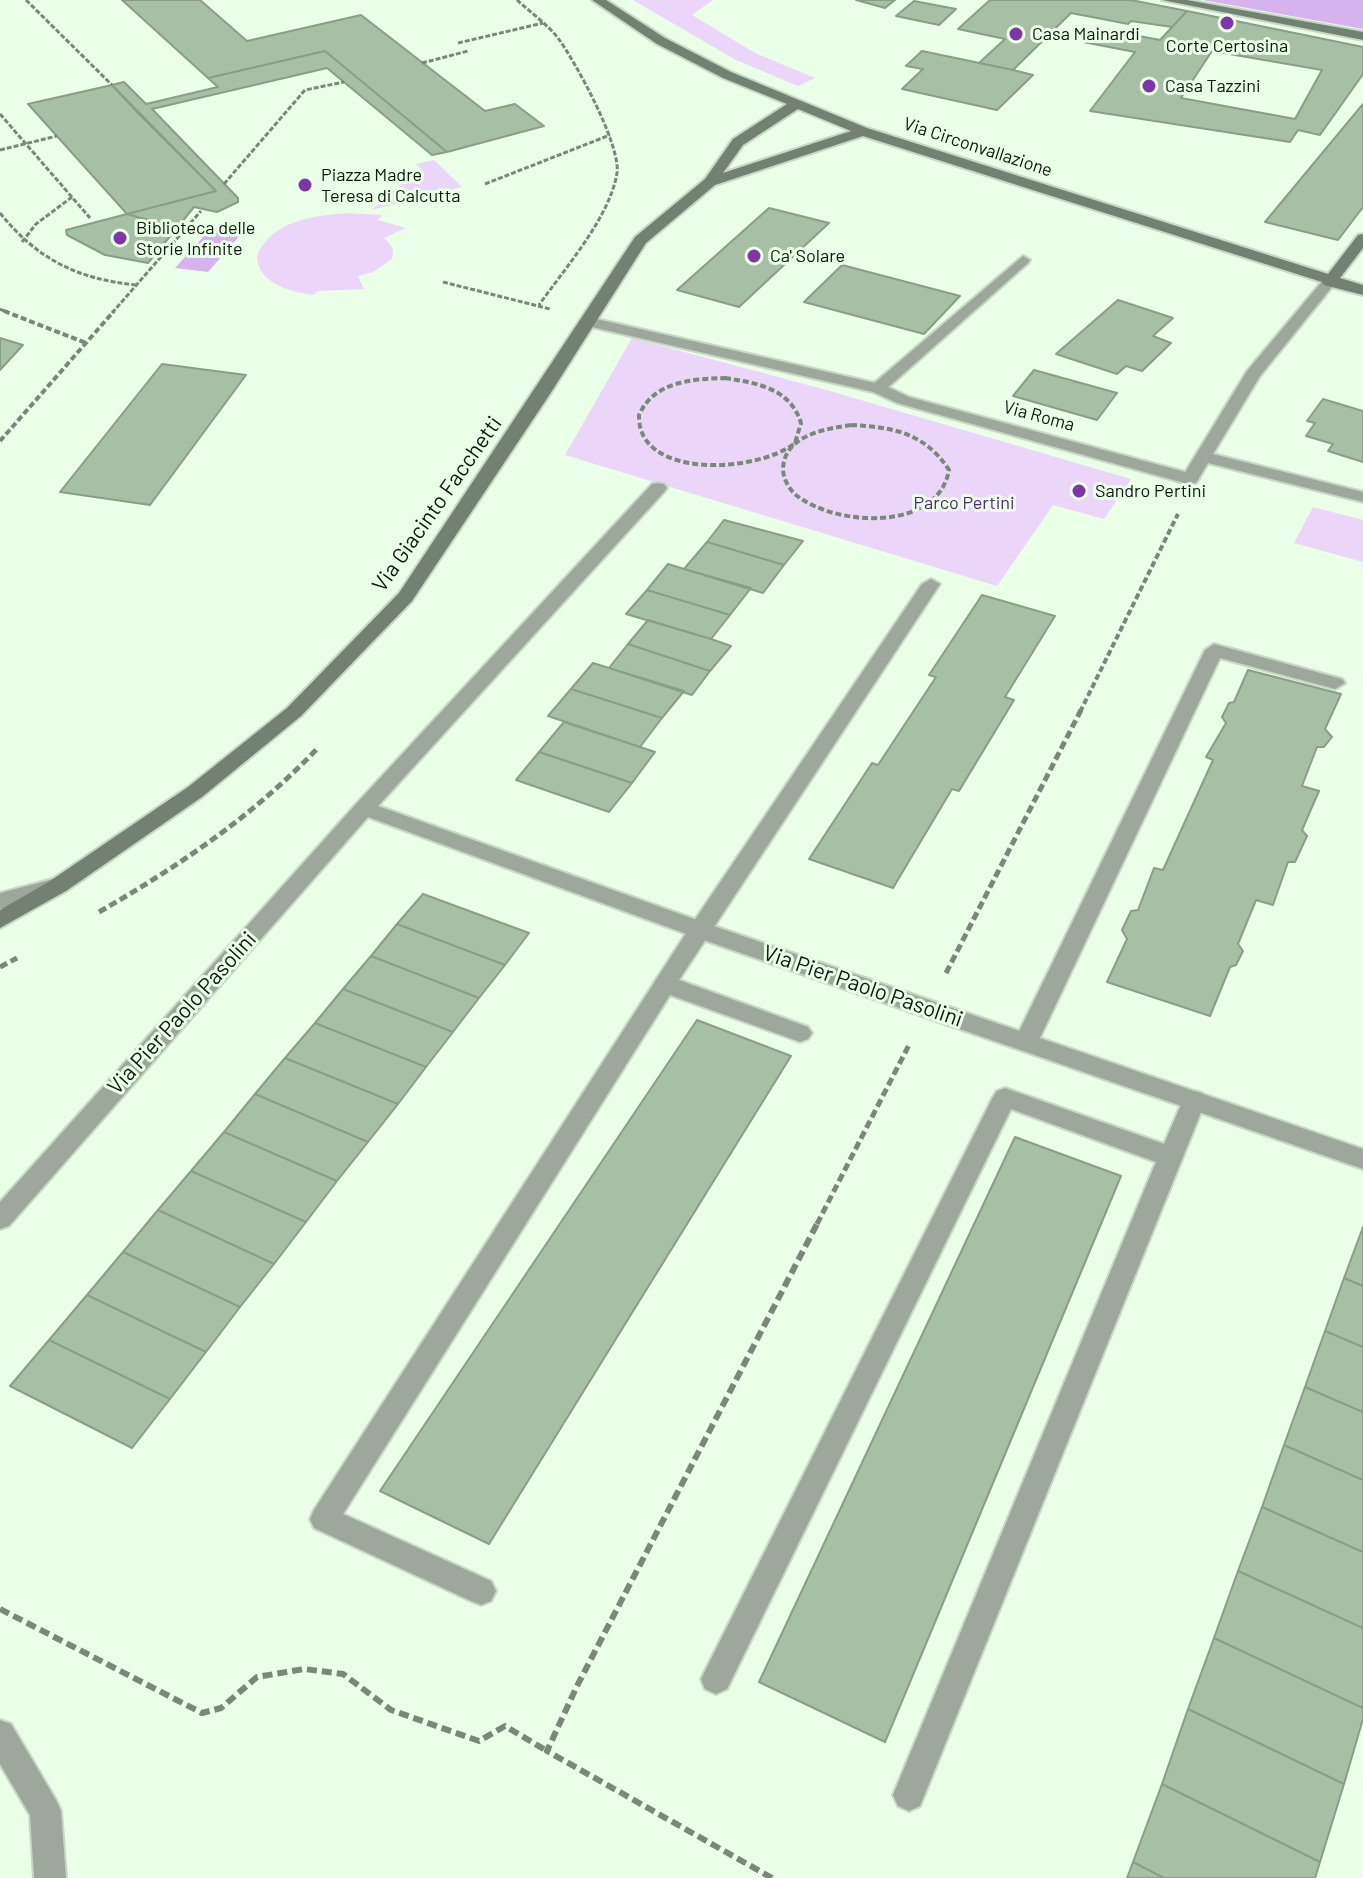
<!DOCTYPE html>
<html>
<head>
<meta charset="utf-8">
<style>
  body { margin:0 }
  canvas { display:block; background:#eafee8 }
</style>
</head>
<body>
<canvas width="1363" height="1878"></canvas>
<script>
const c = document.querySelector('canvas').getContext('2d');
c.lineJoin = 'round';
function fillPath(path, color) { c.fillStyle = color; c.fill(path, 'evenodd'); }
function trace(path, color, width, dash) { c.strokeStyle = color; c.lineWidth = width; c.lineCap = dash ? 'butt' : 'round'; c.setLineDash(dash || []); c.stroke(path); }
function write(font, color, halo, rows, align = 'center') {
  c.font = font + ' Barlow,sans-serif'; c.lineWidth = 6; c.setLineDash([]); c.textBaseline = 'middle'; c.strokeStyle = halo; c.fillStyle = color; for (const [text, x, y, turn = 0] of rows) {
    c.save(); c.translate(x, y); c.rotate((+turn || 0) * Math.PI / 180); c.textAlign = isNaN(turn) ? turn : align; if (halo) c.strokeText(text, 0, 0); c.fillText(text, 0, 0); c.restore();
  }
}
fillPath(new Path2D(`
  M 633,0 L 713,0 L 692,15 L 755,53 L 815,78 L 798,86 L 736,60 Z
  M 434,160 L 462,187 L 371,210 L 421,169 L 416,164 Z
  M 348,213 L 382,215 L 378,220 L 406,228 L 384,238 C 391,245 395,248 392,259 L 373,272 L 358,276 L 364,289 L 318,291 L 313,295 C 289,291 258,284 257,256 C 270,221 316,215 348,213 Z
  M 632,338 L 823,389 L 1131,479 L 1104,519 L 1053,505 L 997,586 L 565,455 Z
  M 1313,507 L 1363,520 L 1363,562 L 1294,543 Z`), '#ebd6fa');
fillPath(new Path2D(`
  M 1203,0 L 1363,0 L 1363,29 Z
  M 235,223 L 243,232 L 208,272 L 175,268 L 211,228 Z`), '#d6b3ef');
const building = new Path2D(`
  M 122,0 L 200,0 L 247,41 L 361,15 L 485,111 L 515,104 L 544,126 L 447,152 L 325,51 L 208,78 Z
  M 856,0 L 895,0 L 885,8 Z
  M 990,0 L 1131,0 L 1187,11 L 1172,27 L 1131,21 L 1128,24 L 1071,13 L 1013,70 L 979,63 L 1005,39 L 958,29 Z
  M 914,1 L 956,9 L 939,25 L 896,16 Z
  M 1187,11 L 1363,47 L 1363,74 L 1320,135 L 1298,130 L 1290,142 L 1090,111 L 1135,52 L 1083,42 L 1097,28 L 1160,40 ZM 1212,51 L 1322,70 L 1295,119 L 1181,98 Z
  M 325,51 L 447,152 L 432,155 L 327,68 L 152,109 L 238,198 L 238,202 L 217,212 L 194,207 L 177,228 L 127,214 L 216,191 L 112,85 L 124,82 L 146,104 L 218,87 L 208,78 Z
  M 922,51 L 1013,70 L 1033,75 L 997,110 L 902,89 L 923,69 L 906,66 Z
  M 112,85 L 138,113 L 216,191 L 127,214 L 28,104 Z
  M 1363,104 L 1363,207 L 1338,240 L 1265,222 Z
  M 769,208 L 829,223 L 739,307 L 677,290 Z
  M 127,214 L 177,228 L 148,263 L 105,255 L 67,235 L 66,230 Z
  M 842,265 L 960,296 L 924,334 L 804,302 Z
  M 1118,300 L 1173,318 L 1153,336 L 1171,343 L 1142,371 L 1126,366 L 1117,374 L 1056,354 Z
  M 0,338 L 23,345 L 0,370 Z
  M 162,364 L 246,375 L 150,505 L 60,492 Z
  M 1034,370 L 1117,393 L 1097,420 L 1013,396 Z
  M 1323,399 L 1363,411 L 1363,462 L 1328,451 L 1333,444 L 1306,436 L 1315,423 L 1307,421 Z
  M 724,520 L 803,541 L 784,565 L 707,542 Z
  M 707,542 L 784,565 L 763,593 L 684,569 Z
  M 668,564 L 684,569 L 751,588 L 730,615 L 647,590 Z
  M 647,590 L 730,615 L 711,639 L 626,614 Z
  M 982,595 L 1055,616 L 1005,697 L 1014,700 L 959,791 L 952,789 L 893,888 L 809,859 L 872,763 L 878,765 L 936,677 L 929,675 Z
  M 648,620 L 711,639 L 731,646 L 710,671 L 628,644 Z
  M 628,644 L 710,671 L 692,695 L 609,668 Z
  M 593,663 L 609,668 L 684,691 L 662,718 L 571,689 Z
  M 1248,670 L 1341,694 L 1325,729 L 1332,737 L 1324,747 L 1317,747 L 1302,786 L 1319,791 L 1302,830 L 1307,836 L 1295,862 L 1288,862 L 1273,905 L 1256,900 L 1238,944 L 1243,951 L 1236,965 L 1230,967 L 1210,1016 L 1107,982 L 1127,939 L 1122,930 L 1131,911 L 1138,910 L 1154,868 L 1163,870 L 1213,760 L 1206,757 L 1226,723 L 1222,717 L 1229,703 L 1234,702 Z
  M 571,689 L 662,718 L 640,747 L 548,716 Z
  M 564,722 L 640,747 L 655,752 L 632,783 L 539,752 Z
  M 539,752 L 632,783 L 609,812 L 516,780 Z
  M 423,894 L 529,933 L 505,965 L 397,924 Z
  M 397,924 L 505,965 L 479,998 L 371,956 Z
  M 371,956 L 479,998 L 453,1032 L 343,989 Z
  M 343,989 L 453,1032 L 426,1067 L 315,1023 Z
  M 697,1020 L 791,1056 L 489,1544 L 380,1491 Z
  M 315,1023 L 426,1067 L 398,1104 L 285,1058 Z
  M 285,1058 L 398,1104 L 368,1142 L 255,1094 Z
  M 255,1094 L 368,1142 L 337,1181 L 224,1132 Z
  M 224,1132 L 337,1181 L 306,1222 L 191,1171 Z
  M 1015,1137 L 1121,1176 L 885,1742 L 759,1682 Z
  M 191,1171 L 306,1222 L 274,1264 L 158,1210 Z
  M 158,1210 L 274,1264 L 240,1307 L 123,1252 Z
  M 1363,1227 L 1363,1286 L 1344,1278 Z
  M 123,1252 L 240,1307 L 206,1352 L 87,1295 Z
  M 1344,1278 L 1363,1286 L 1363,1347 L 1325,1331 Z
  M 87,1295 L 206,1352 L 170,1399 L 49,1340 Z
  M 1325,1331 L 1363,1347 L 1363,1412 L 1305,1387 Z
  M 49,1340 L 170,1399 L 132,1448 L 10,1386 Z
  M 1305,1387 L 1363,1412 L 1363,1480 L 1284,1445 Z
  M 1284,1445 L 1363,1480 L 1363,1552 L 1262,1507 Z
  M 1262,1507 L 1363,1552 L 1363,1628 L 1238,1571 Z
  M 1238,1571 L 1363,1628 L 1363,1708 L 1214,1638 Z
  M 1214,1638 L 1363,1708 L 1363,1719 L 1344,1784 L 1188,1709 Z
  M 1188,1709 L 1344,1784 L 1320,1862 L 1162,1784 Z
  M 1162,1784 L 1320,1862 L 1315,1878 L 1164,1878 L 1133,1862 Z
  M 1133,1862 L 1164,1878 L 1127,1878 Z`);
fillPath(building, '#a7bfa5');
trace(building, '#889f86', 2);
const service = new Path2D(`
  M 1023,256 L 1030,260 L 1028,263 L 884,391 L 872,391 L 872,385 Z
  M 931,579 L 940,584 L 679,980 L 808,1027 L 812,1033 L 808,1039 L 800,1042 L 792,1039 L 670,995 L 343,1514 L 491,1581 L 496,1591 L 491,1601 L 481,1605 L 471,1601 L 314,1528 L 310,1519 L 314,1510 L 692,924 L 922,584 Z
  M 1214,644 L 1342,679 L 1345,683 L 1335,689 L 1220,658 L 1038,1042 L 1034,1048 L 1026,1051 L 1018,1048 L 1014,1042 L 1205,650 Z
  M 1005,1088 L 1164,1144 L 1186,1093 L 1194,1091 L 1202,1093 L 1206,1100 L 920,1806 L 909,1811 L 898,1806 L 893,1795 L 1156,1162 L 1011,1109 L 727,1689 L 716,1694 L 705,1689 L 701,1679 L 993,1097 L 997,1091 Z`);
const pedestrian = new Path2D(`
  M 588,317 L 884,385 L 909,397 L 1196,475 L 1199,479 L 1190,484 L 1184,483 L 897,403 L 873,392 L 583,325 L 580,322 Z`);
const minor = new Path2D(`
  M 1329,278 L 1336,282 L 1260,376 L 1213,454 L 1363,492 L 1363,502 L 1208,463 L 1196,483 L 1184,483 L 1181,479 L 1247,371 L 1324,279 Z
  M 658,483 L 664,484 L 667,488 L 664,492 L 378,806 L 708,924 L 1363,1149 L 1363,1169 L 692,936 L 368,817 L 9,1226 L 0,1229 L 0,1202 L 357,803 L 652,484 Z
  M 57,878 L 65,881 L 68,886 L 65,891 L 0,909 L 0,893 Z
  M 0,1720 L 11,1724 L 56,1800 L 61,1811 L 66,1878 L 34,1878 L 30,1815 L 0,1764 Z`);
const secondary = new Path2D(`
  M 592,0 L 606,0 L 665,38 L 731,72 L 867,128 L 1328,274 L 1358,235 L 1363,234 L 1363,248 L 1340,278 L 1363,285 L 1363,295 L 1324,285 L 1322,282 L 863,136 L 715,185 L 646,243 L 550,394 L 412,601 L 301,716 L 202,797 L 66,891 L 0,928 L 0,910 L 50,881 L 188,787 L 287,708 L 399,593 L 635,237 L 705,179 L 733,139 L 787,104 L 723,78 L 657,44 ZM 798,109 L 851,131 L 723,173 L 743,145 Z
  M 1162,0 L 1187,0 L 1363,32 L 1363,40 Z`);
trace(service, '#c7d9c5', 4);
trace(pedestrian, '#c7d9c5', 4);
trace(minor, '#c7d9c5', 4);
trace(secondary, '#c7d9c5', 4);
trace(new Path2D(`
  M 26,0 L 112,85
  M 517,0 C 530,12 547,24 558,38 C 575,61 621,145 617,173 C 610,217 565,268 539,305
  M 458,43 L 543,23
  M 422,63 L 468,51
  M 0,114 L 90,218
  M 0,150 L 57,136
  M 224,184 L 305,90 L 344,82
  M 485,184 L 610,135
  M 0,213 C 37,259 77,279 136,285
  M 22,242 L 36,224 L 72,197
  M 443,282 L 550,309
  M 0,309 L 9,313
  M 112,313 L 201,211`), '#7a8879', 3, [5, 2]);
trace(new Path2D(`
  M 4,311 L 86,343
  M 725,378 C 757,383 790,388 801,423 L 795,443 C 758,473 637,480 639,415 C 654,381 693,379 725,378 Z
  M 851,425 C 893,427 925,433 949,470 C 938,532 836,527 796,495 C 788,488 783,478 783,468 C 785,435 825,429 851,425 Z
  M 0,441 L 114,311
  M 1080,712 L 1178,514`), '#7a8879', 4, [6, 3]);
trace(new Path2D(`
  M 99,912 C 179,866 253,816 317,749
  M 0,967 L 17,958
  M 946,973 L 1081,710
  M 817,1224 L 909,1045`), '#7a8879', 5, [8, 4]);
trace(new Path2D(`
  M 0,1609 L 202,1713 L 221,1708 L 257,1677 L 304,1669 L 343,1674 L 391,1710 L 479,1741 L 505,1726 L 547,1751
  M 772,1878 L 547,1751 L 577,1686 L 818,1222`), '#7a8879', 6, [10, 5]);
fillPath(service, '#9da79c');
fillPath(pedestrian, '#9da79c');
fillPath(minor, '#9da79c');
fillPath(secondary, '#728171');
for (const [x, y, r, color] of [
  [1227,23,8,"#7e35a7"],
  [1016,34,8,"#7e35a7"],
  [1149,86,8,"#7e35a7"],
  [305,185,8,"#7e35a7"],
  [120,238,8,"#7e35a7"],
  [754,256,8,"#7e35a7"],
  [1079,491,8,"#7e35a7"]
]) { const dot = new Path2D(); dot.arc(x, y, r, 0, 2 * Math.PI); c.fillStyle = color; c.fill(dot); trace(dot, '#eafee8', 3); }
write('18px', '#0e170e', '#eafee8', [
  ["Casa Mainardi",1032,34],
  ["Corte Certosina",1227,46,"center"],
  ["Casa Tazzini",1165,86],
  ["Piazza Madre",321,175],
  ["Teresa di Calcutta",321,196],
  ["Biblioteca delle",136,228],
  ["Storie Infinite",136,249],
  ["Ca' Solare",770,256],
  ["Sandro Pertini",1095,491]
], 'left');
write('18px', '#0e170e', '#eafee8', [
  ["Via Circonvallazione",978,147,18],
  ["Via Roma",1039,416,15]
]);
write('18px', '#53286c', '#eafee8', [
  ["Parco Pertini",964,503]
]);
write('22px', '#0e170e', '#eafee8', [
  ["Via Giacinto Facchetti",437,504,-55],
  ["Via Pier Paolo Pasolini",863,986,19],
  ["Via Pier Paolo Pasolini",182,1013,-48]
]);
</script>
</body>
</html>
